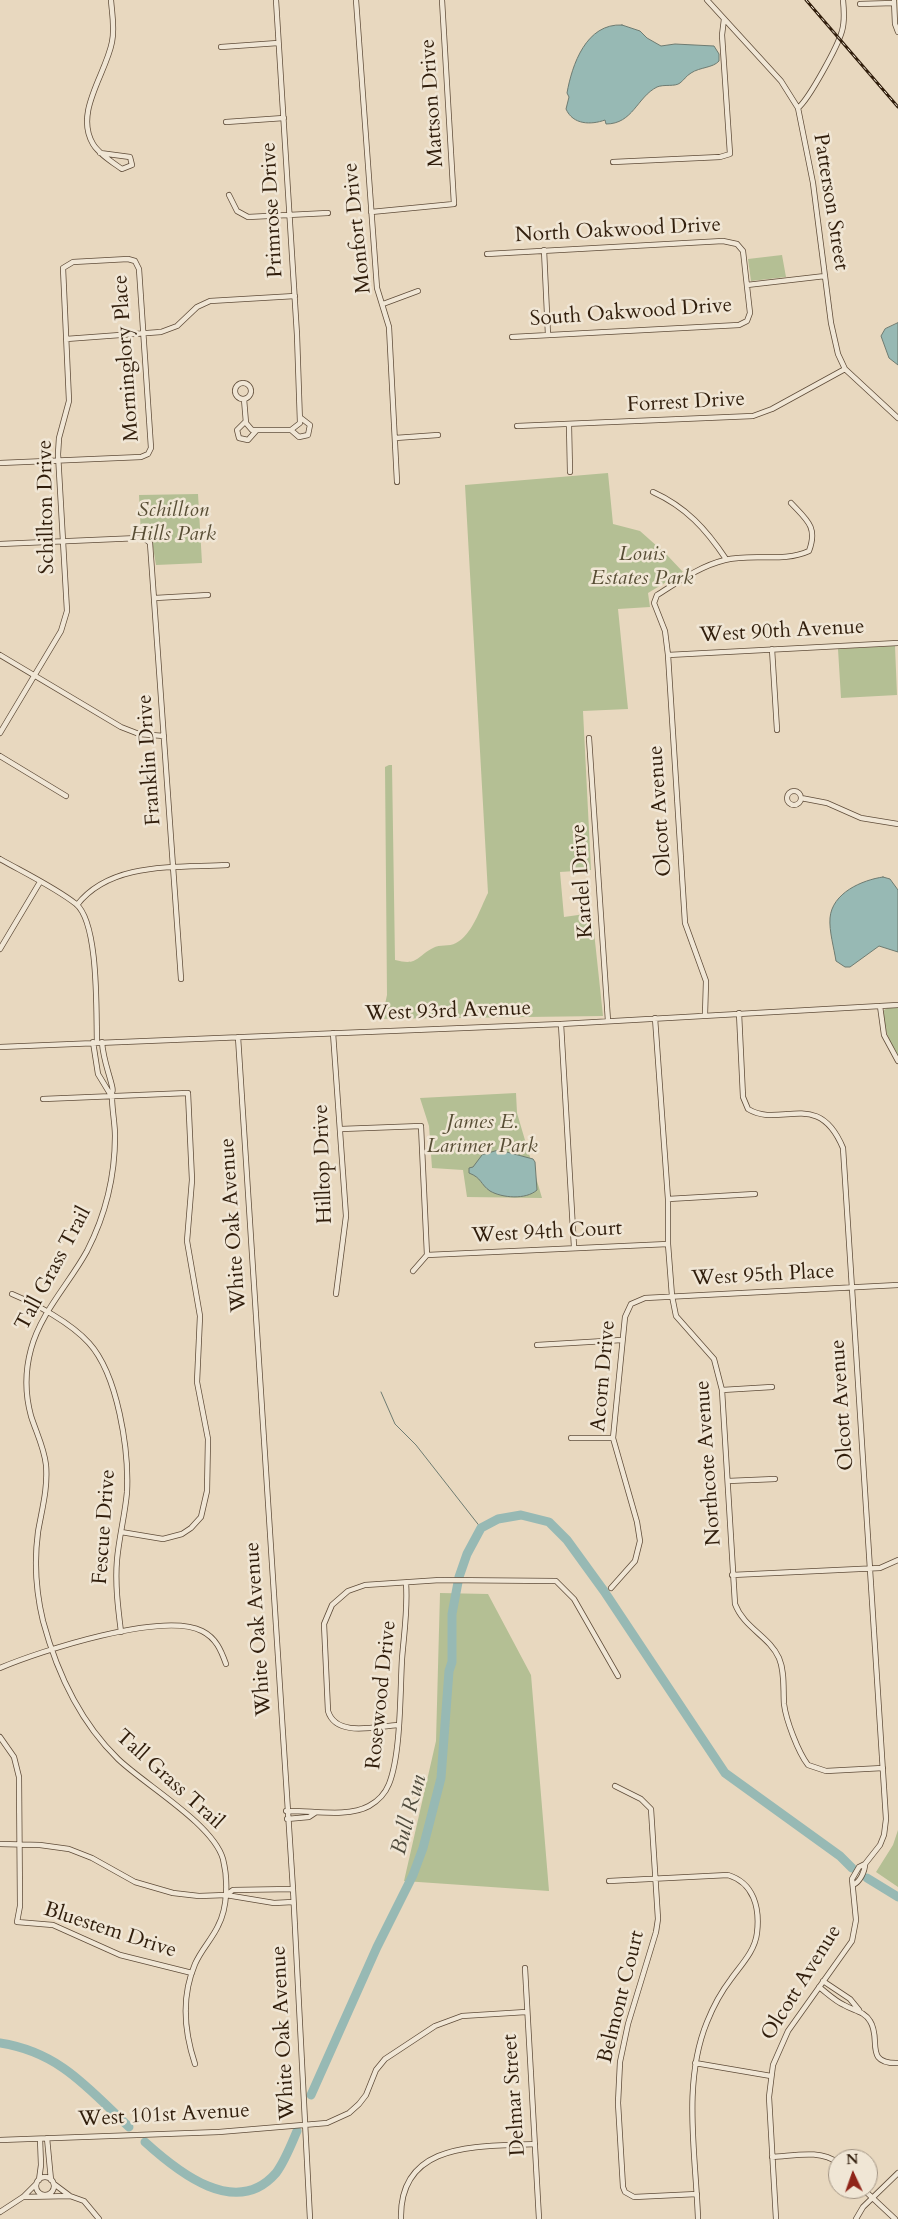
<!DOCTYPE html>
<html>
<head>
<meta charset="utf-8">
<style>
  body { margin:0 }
  #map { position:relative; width:898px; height:2219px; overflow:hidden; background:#e8d8bf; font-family:Cardo,serif }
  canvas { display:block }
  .north { position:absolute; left:828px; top:2149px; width:50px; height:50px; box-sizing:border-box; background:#f0e6d5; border:1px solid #a49685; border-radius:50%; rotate:357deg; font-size:14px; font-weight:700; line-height:20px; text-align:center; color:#311e0c }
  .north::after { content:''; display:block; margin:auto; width:18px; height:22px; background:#8f2418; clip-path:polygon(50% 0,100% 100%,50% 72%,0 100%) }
</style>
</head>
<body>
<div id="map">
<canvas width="898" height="2219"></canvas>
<div class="north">N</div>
</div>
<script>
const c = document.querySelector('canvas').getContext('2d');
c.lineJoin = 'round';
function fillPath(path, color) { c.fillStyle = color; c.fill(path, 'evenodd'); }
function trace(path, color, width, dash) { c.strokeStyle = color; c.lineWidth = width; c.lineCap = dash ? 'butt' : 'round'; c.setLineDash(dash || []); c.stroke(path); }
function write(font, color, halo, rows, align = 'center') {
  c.font = font + ' Cardo,serif'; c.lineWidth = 5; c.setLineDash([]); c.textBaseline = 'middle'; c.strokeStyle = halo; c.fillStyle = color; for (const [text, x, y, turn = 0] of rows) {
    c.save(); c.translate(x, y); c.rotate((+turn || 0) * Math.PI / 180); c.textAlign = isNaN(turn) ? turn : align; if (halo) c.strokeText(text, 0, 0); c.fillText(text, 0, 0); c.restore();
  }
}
fillPath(new Path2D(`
  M 782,255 L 786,277 L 751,281 L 748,259 Z
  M 608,473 L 613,524 L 640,531 L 667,555 L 683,572 L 648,593 L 650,607 L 618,609 L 628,709 L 583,711 L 591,870 L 560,872 L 564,917 L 592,913 L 603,1016 L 375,1019 L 384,1009 L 387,995 L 385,767 L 389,765 L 392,765 L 395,960 C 418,966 416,957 433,948 C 440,944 449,947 456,943 C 472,935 480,909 488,893 L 465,485 Z
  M 198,494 L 202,563 L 156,565 L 152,541 L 141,535 L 139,495 Z
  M 895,646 L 897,695 L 841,698 L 838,649 Z
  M 889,1007 L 898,1007 L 898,1055 C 890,1043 882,1026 884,1010 Z
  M 516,1093 L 517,1113 L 542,1198 L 467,1197 L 463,1170 L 432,1168 L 429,1126 L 420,1098 Z
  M 440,1593 L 488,1594 L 531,1675 L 549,1891 L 404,1881 L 436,1741 Z
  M 898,1830 L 898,1887 L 876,1872 L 893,1845 Z`), '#b4bf94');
const water = new Path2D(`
  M 622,25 L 640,31 L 647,38 L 661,46 L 675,44 L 714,46 L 719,54 L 719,61 C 713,68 700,67 691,73 C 686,76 684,80 680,83 C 675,87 664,84 657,87 C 637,97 633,124 606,124 L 605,120 C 591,125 573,125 566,109 L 569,97 L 567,93 C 572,65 586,23 622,25 Z
  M 898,323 L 898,365 L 889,358 L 881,336 L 885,329 Z
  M 883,877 L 890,879 L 898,890 L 898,952 L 879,946 L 850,967 L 845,967 L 836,961 C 834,948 829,931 830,918 C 832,893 862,880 883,877 Z
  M 499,1150 L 533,1159 L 535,1162 L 537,1190 C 526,1200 502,1198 490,1191 C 480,1184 482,1178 469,1173 L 469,1168 L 473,1167 L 482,1155 Z`);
fillPath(water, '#97b9b4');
trace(water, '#6e7b71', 1);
trace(new Path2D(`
  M 381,1392 L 395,1424 L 416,1445 L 481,1528`), '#6e7b71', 1);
trace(new Path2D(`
  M 867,1878 L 898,1897
  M 0,2043 C 59,2052 88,2088 129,2127
  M 311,2095 L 377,1947 L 413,1875 L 423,1848 L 441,1778 L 449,1671 L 452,1662 L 452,1614 L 459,1577 L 467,1554 L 481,1528 L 498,1519 L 521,1515 L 549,1522 L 567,1540 L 604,1591 L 725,1773 L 840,1856 L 852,1868
  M 145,2142 C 178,2172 236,2219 276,2173 C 285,2161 291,2145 297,2131`), '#97b9b4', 9);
const minor = new Path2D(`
  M 356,0 L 377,288 L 389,327 L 397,482
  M 707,0 L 781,81 L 798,108 L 813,183 L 831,323 L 838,354 L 845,369 L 898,418
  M 894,1 L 895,24 L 898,32
  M 860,4 L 894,3
  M 221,47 L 278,43
  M 798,108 C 809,99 838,46 842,31 C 845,21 844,10 843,0
  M 226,122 L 284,118
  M 100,153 L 130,157 L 132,165 L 122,169 C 112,162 99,154 93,144 C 74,112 106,74 112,42 C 115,28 112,14 111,0
  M 613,162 L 720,157 L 730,154 L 722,35 L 724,19
  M 229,195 L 237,211 L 248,217 L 328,213
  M 371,212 L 454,204 L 442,0
  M 544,250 L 548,335
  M 487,254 L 723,241 L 737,244 L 743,251 L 750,313 L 747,321 L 739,325 L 512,337
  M 747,285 L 825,276
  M 383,304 L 418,291
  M 66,339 L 161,332 L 177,326 L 197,307 L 210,301 L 295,296
  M235 391a8 8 0 1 1 16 0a8 8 0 1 1-16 0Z
  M 244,399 L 246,423 L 252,430 L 291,430 L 300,423 L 297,335 L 276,0
  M 245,422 L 237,430 L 239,438 L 248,440 L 256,431
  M 569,425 L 570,472
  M 517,426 L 753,416 L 772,409 L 845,369
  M 291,430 L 299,437 L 308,435 L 310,425 L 301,418
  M 395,438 L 438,435
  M 0,463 L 141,457 L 148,454 L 151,448 L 139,269 L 135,261 L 128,259 L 73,262 L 63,268 L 69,401 L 59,438 L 58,454 L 67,611 L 61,631 L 0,733
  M 653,492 C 686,507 706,529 726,559
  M 0,544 L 139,538 L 144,538 L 150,543 L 181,979
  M 155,598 L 208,595
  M 772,649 L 777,730
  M 0,655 L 121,727 L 139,734 L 164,736
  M 668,655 L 898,643
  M 589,738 L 608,1021
  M 0,756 L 66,796
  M787 798a7 7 0 1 1 14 0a7 7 0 1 1-14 0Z
  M 801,798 L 827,803 L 861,818 L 898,824
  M 0,859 C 23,872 56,888 76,904 C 99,923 96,1012 97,1042
  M 77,905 C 111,861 177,868 227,865
  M 0,949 L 40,882
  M 880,1006 L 884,1035 L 898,1061
  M 739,1013 L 743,1097 L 748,1109 C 781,1129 818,1088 843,1148 L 886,1819 L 884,1835 L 880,1845 L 865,1864 L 859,1867 L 852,1879 L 856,1920 L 852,1941 L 788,2031 L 773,2065 L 769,2097 L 776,2219
  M 705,1015 L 706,981 L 685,923 L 668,655 L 665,631 L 654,603 L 657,595 C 678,582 700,566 725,560 C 753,553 783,563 809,551 C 818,527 807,520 791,503
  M 655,1018 L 668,1199 L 668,1244 L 672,1296 L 676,1316 L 714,1359 L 722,1390 L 735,1604 C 744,1628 769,1636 779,1658 C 785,1672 783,1689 784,1704 C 786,1720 798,1752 808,1765 L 826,1771 L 883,1768
  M 561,1024 L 574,1247
  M 333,1033 L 346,1216 L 336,1294
  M 238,1037 L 293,1889 L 310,2219
  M 93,1042 L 98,1074 L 112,1097
  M 102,1042 C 103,1058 108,1070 112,1086 C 114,1094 111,1089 112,1097 C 112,1110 115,1123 115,1136 C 115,1176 105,1216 87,1251 C 69,1284 41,1312 31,1349 C 25,1371 25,1394 31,1416 C 36,1432 44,1447 46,1465 C 48,1488 42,1509 38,1532 C 34,1562 36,1592 43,1621 C 57,1673 79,1721 118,1759 C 145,1785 213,1824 223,1859 C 228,1879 228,1907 218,1926 C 212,1939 201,1950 195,1964 C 181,1997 184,2031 195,2064
  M 0,1047 L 561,1024 L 898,1005
  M 43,1099 L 188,1093 L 192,1180 L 187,1241 L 200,1316 L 197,1382 L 208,1439 L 207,1491 L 201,1517 L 191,1528 L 182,1534 L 163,1539 L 121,1532
  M 341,1129 L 421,1126 L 427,1255 L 413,1271
  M 668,1199 L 755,1194
  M 427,1255 L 668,1244
  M 12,1294 C 36,1304 71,1323 89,1343 C 118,1375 129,1450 127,1492 C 125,1515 119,1537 117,1560 C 115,1584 118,1608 121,1632
  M 537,1345 L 622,1340
  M 722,1390 L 772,1387
  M 571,1438 L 613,1438
  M 728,1481 L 775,1479
  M 732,1575 L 880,1568 L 898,1560
  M 611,1588 L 635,1561 L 640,1541 L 637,1522 L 613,1438 L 625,1317 L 631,1304 L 645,1298 L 898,1285
  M 0,1668 C 40,1651 163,1611 202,1631 C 216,1638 221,1650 226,1664
  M 398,1725 C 377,1726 336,1738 328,1711 L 324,1624 L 332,1605 L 348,1591 L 365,1585 L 440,1580 L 556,1581 L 574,1599 L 618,1676
  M 0,1737 L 14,1757 L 19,1777 L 20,1906 L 17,1922 L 53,1925 L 120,1955 L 192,1973
  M 615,1786 L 641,1799 L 651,1809 L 658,1919 L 656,1932 L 628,2024 L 620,2062 L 618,2103 L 623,2187 L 625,2192 L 634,2197 L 697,2194
  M 286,1811 C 311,1810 347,1818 369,1806 C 378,1801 385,1794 389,1784 C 401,1754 400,1693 402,1659 C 404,1633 408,1609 406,1583
  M 287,1819 L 309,1817 L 315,1813
  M 0,1844 L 40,1845 L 69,1849 L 92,1858 L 135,1882 L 173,1893 L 199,1896 L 226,1895 L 274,1903 L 293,1902
  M 609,1881 L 728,1875 C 754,1883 760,1908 757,1933 C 755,1951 741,1965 731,1979 C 721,1992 713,2007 707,2022 C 682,2083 696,2156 698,2219
  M 853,1885 C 860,1882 865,1871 865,1864
  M 226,1895 L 233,1890 L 293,1889
  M 525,1968 L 539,2219
  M 823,1981 L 850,1999 L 859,2010
  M 819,1987 C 827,1993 835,2001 844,2005 C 854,2011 864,2011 870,2021 C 882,2039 863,2064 898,2063
  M 695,2063 L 771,2076
  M 47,2138 L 51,2180
  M 0,2140 L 219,2132 L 327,2123 L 349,2113 L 359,2104 L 366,2095 L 376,2070 L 385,2059 L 435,2026 L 462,2016 L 526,2012
  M 772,2157 C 794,2156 820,2149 838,2163
  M36 2186a9 9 0 1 1 18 0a9 9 0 1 1-18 0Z
  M 39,2180 L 41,2165 L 40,2139
  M 54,2184 L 70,2196 L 84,2201 L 99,2219
  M 863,2189 L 895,2219
  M 23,2197 L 70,2196
  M 0,2212 L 23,2197 L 36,2184
  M 401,2219 C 399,2140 480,2147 535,2144
  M 856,2219 L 863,2207 L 898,2173`);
trace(minor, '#5f4c39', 6);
trace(minor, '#f0e6d5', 4.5);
const rail = new Path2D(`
  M 806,0 L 898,107`);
trace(rail, '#311e0c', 3);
trace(rail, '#f0e6d5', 1, [4]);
write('21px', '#311e0c', '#f0e6d5', [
  ["Mattson Drive",433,103,-94],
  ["Patterson Street",830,202,81],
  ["Primrose Drive",273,210,-93],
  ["Monfort Drive",358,228,-96],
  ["North Oakwood Drive",618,231,-3],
  ["South Oakwood Drive",631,313,-4],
  ["Morninglory Place",127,358,-94],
  ["Forrest Drive",686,403,-3],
  ["Schillton Drive",47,507,-91],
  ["West 90th Avenue",782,632,-3],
  ["Franklin Drive",150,760,-94],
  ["Olcott Avenue",661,811,-94],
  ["Kardel Drive",583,881,-94],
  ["West 93rd Avenue",448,1012,-2],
  ["Hilltop Drive",324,1164,-92],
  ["White Oak Avenue",234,1225,-94],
  ["West 94th Court",547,1233,-3],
  ["Tall Grass Trail",54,1269,-62],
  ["West 95th Place",763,1276,-3],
  ["Acorn Drive",604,1376,-85],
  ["Olcott Avenue",843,1405,-94],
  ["Northcote Avenue",709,1463,-94],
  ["Fescue Drive",105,1527,-86],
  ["White Oak Avenue",259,1629,-94],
  ["Rosewood Drive",382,1695,-84],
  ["Tall Grass Trail",169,1780,42],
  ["Bluestem Drive",110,1931,18],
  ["Olcott Avenue",802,1983,-58],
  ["Belmont Court",622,1997,-76],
  ["White Oak Avenue",284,2033,-93],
  ["Delmar Street",515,2095,-94],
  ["West 101st Avenue",164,2116,-3]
]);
write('italic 21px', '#584e35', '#f0e6d5', [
  ["Schillton",173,511],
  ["Hills Park",173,535],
  ["Louis",642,555],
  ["Estates Park",642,579],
  ["James E.",482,1123],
  ["Larimer Park",482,1147]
]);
write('italic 22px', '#504c3e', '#f0e6d5', [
  ["Bull Run",410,1815,-75]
]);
</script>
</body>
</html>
